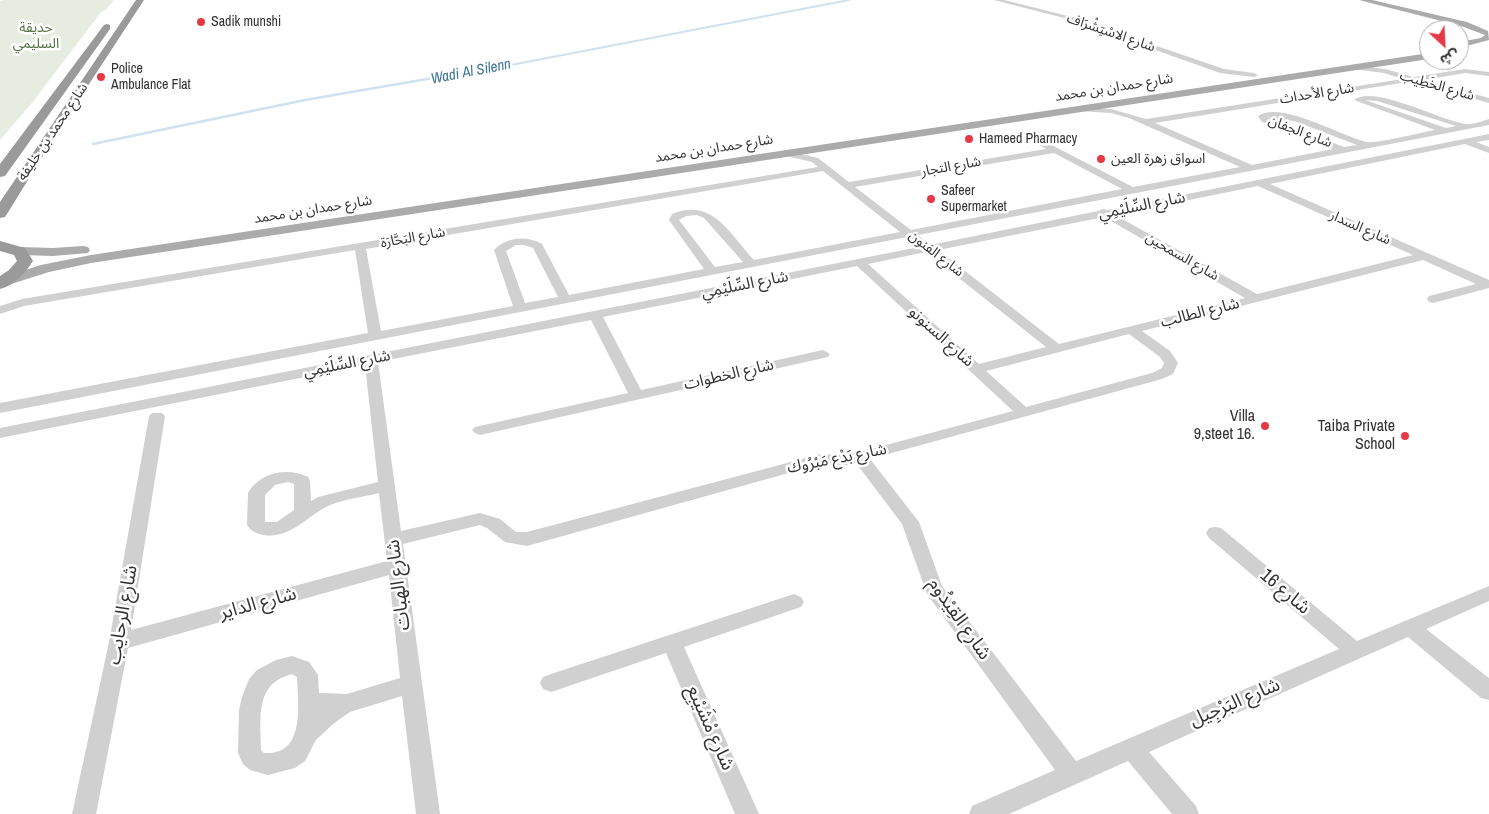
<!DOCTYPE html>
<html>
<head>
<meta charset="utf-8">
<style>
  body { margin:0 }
  #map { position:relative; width:1489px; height:814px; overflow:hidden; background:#fff; font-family:"Archivo Narrow","Noto Sans Arabic",sans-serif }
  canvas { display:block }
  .north { position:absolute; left:1419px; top:20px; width:50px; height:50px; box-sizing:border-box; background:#fff; border:1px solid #adadad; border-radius:50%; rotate:155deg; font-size:14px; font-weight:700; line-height:20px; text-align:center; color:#333 }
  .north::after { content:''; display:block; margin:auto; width:18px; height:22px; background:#e63946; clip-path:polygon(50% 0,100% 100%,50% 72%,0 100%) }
</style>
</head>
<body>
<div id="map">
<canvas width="1489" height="814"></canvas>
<div class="north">ش</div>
</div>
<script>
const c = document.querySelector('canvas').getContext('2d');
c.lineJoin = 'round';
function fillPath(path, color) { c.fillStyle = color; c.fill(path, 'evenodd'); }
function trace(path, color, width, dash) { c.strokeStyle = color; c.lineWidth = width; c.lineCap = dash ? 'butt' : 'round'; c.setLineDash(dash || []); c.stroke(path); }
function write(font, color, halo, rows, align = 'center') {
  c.font = font + ' "Archivo Narrow","Noto Sans Arabic",sans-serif'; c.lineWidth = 5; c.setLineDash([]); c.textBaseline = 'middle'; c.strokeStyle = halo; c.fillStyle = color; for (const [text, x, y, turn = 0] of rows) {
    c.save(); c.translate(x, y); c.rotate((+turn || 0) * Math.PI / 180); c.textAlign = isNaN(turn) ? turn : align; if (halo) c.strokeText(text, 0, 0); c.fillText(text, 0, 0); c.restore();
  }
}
fillPath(new Path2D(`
  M 3,0 L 114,0 L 106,10 L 102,11 L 31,104 L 0,140 L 0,2 Z`), '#e6ecdf');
trace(new Path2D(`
  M 490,69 L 849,0`), '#cfe2ee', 2);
trace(new Path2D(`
  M 93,144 L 305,100 L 497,67`), '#cfe2ee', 2.5);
fillPath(new Path2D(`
  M 994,0 L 1004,0 L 1072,17 L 1224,69 L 1254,73 L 1258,75 L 1254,77 L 1220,73 L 1068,19 Z
  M 1349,65 L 1385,69 L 1414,77 L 1465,69 L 1489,72 L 1489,76 L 1465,73 L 1424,80 L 1489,98 L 1489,103 L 1413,81 L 1155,123 L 1252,165 L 1333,149 L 1262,122 L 1258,116 C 1280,100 1343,137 1367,142 C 1377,144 1422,132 1435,130 L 1354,100 C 1373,84 1441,121 1466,124 C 1473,125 1482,121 1489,119 L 1489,125 L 918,235 L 930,245 L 1098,211 L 1103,209 L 1107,210 L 1489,134 L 1489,140 L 1476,142 L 1489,147 L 1489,153 L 1465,144 L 1270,184 L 1489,280 L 1489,288 L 1433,303 L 1429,302 L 1427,299 L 1429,296 L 1476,284 L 1423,260 L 1142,331 L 1170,351 L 1178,363 L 1173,374 L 1162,379 L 870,459 L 919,522 L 942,586 L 1076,761 L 1339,649 L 1209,538 L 1206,533 L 1209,528 L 1215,527 L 1221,528 L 1357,641 L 1489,586 L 1489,601 L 1426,629 L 1489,678 L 1489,700 L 1481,698 L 1408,637 L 1149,752 L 1196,806 L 1199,814 L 1172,814 L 1128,761 L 1009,814 L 969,814 L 972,806 L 1055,770 L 927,594 L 902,524 L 856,463 L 846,465 L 821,464 L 527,546 L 505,542 L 487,528 L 480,525 L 403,544 L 440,814 L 416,814 L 402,696 L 350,712 L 333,724 L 316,740 L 305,761 L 295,768 L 268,775 L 250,770 L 243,764 L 238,753 L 239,710 L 242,697 L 249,679 L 257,670 L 276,660 L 292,656 L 309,662 L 318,675 L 319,693 L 322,693 L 347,694 L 400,678 L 389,575 L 128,648 L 96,814 L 72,814 L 109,642 L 149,416 L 152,413 L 162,413 L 165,416 L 131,630 L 387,561 L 379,493 C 363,497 345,499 330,505 C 306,516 289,542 259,534 C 254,532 250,530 247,525 L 248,493 C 260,472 287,467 308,477 L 310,481 L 311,501 L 318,497 L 378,482 L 365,365 L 0,438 L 0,428 L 919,247 L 907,237 L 0,413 L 0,403 L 368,333 L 355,250 L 24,306 L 0,314 L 0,306 L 22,299 L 818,167 L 812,162 L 782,155 L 780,153 L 785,150 L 818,158 L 849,182 L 1046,149 L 1034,141 L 1038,138 L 1133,187 L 1240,167 L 1129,118 L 1111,113 L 1079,111 L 1076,111 L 1076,107 L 1111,109 L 1146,119 L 1403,79 L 1384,73 L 1352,69 L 1348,67 ZM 1365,100 L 1377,101 L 1456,126 L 1446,128 ZM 1267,117 L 1294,121 L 1357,145 L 1344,147 ZM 1054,153 L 1122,189 L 911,230 L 855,187 ZM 823,171 L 900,232 L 754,260 C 730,234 712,197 672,214 L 669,220 L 704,269 L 569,295 L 542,244 C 527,235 506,237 494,250 L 513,306 L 381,331 L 366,249 ZM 1258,186 L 1413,255 L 1257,294 L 1115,215 ZM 697,215 L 704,218 L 743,262 L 715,267 L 679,220 L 686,216 ZM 1104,217 L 1245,298 L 1059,344 L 938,250 ZM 524,245 L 533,248 L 558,297 L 525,303 L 506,251 L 516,245 ZM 926,252 L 1046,347 L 979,364 L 868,264 ZM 857,266 L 1013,411 L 860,452 L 846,455 L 821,454 L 527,532 L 516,532 L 500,519 L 480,513 L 401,531 L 378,362 L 591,320 L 628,393 L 475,427 L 472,430 L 475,433 L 480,435 L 828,357 L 830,354 L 823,350 L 641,390 L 603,317 ZM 1129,334 L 1160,357 L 1164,363 L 1162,368 L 1152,373 L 1026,407 L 986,371 ZM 288,482 L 294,484 L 294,510 L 277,522 L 265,522 L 265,495 L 275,485 ZM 292,674 L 297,677 C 298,704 306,756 264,753 L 261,750 C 261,718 254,684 292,674 Z
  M 794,594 L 801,597 L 804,602 L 801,607 L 684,647 L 759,814 L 735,814 L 666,653 L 551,692 L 543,689 L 540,683 L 543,677 L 551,674 Z`), '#d0d0d0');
fillPath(new Path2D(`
  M 1359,0 L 1372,0 L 1467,22 L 1488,31 L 1489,40 L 1459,48 L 1459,42 L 1481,38 L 1485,35 L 1461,26 Z
  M 1429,53 L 1429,59 L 91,263 L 49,272 L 5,286 L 0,284 L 0,278 L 41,265 L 91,255 Z
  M 83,246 L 88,247 L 90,250 L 88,253 L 53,256 L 21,255 L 16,254 L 14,251 L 16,248 L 21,247 L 53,248 Z`), '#ababab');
fillPath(new Path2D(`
  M 136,0 L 144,0 L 57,133 L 7,214 L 5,217 L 0,218 L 0,202 Z
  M 107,24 L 110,25 L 110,29 L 5,176 L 0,177 L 0,164 L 104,25 Z
  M 0,241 L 25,248 L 33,261 C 25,273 15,285 0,289 L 0,276 L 9,270 L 17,261 L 14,255 L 0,251 Z`), '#9a9a9a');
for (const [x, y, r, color] of [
  [201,22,5,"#e63946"],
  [101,77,5,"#e63946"],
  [969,139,5,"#e63946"],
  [1101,159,5,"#e63946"],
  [931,199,5,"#e63946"],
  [1265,426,5,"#e63946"],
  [1405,436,5,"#e63946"]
]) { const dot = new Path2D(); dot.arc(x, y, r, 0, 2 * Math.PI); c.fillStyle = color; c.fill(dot); trace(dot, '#fff', 2); }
write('14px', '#333', '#fff', [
  ["Sadik munshi",211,22],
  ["Police",111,69],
  ["Ambulance Flat",111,85],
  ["Hameed Pharmacy",979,139],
  ["اسواق زهرة العين",1111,159],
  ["Safeer",941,191],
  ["Supermarket",941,207]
], 'left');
write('14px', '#56703f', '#fff', [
  ["حديقة",36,28],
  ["السليمي",36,44]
]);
write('14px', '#333', '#fff', [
  ["شارع الاسْتِشْرَاف",1111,33,19],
  ["شارع الخَطِيب",1437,86,16],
  ["شارع حمدان بن محمد",1114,88,-9],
  ["شارع الأحداث",1317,94,-9],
  ["شارع محمد بن خليفة",53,132,-56],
  ["شارع الجفان",1300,132,21],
  ["شارع حمدان بن محمد",714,149,-9],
  ["شارع التجار",951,167,-10],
  ["شارع حمدان بن محمد",313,210,-9],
  ["شارع السدار",1360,228,24],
  ["شارع البَحَّارَة",413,238,-10],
  ["شارع الفنون",936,254,38],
  ["شارع السمحين",1182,257,30]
]);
write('italic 15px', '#3f7597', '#fff', [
  ["Wadi Al Silenn",471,72,-11]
]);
write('16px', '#333', '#fff', [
  ["شارع السِّلَيْمِي",1142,206,-11],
  ["شارع السِّلَيْمِي",745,285,-11],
  ["شارع الطالب",1200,313,-14],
  ["شارع السنونو",941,337,42],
  ["شارع السِّلَيْمِي",347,364,-11],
  ["شارع الخطوات",729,375,-13],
  ["شارع بَدْع مَبْرُوك",837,459,-11]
]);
write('16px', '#333', '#fff', [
  ["Villa",1255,417],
  ["9,steet 16.",1255,435],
  ["Taiba Private",1395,427],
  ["School",1395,445]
], 'right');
write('19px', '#333', '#fff', [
  ["شارع الهبات",399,585,-97],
  ["شارع 16",1285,592,40],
  ["شارع الداير",258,604,-15],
  ["شارع الرحايب",123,615,-80],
  ["شارع القِيْدُوم",959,619,55],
  ["شارع البَرْجِيل",1235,703,-23],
  ["شارع مْشَيْبِع",710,728,66]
]);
</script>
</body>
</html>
